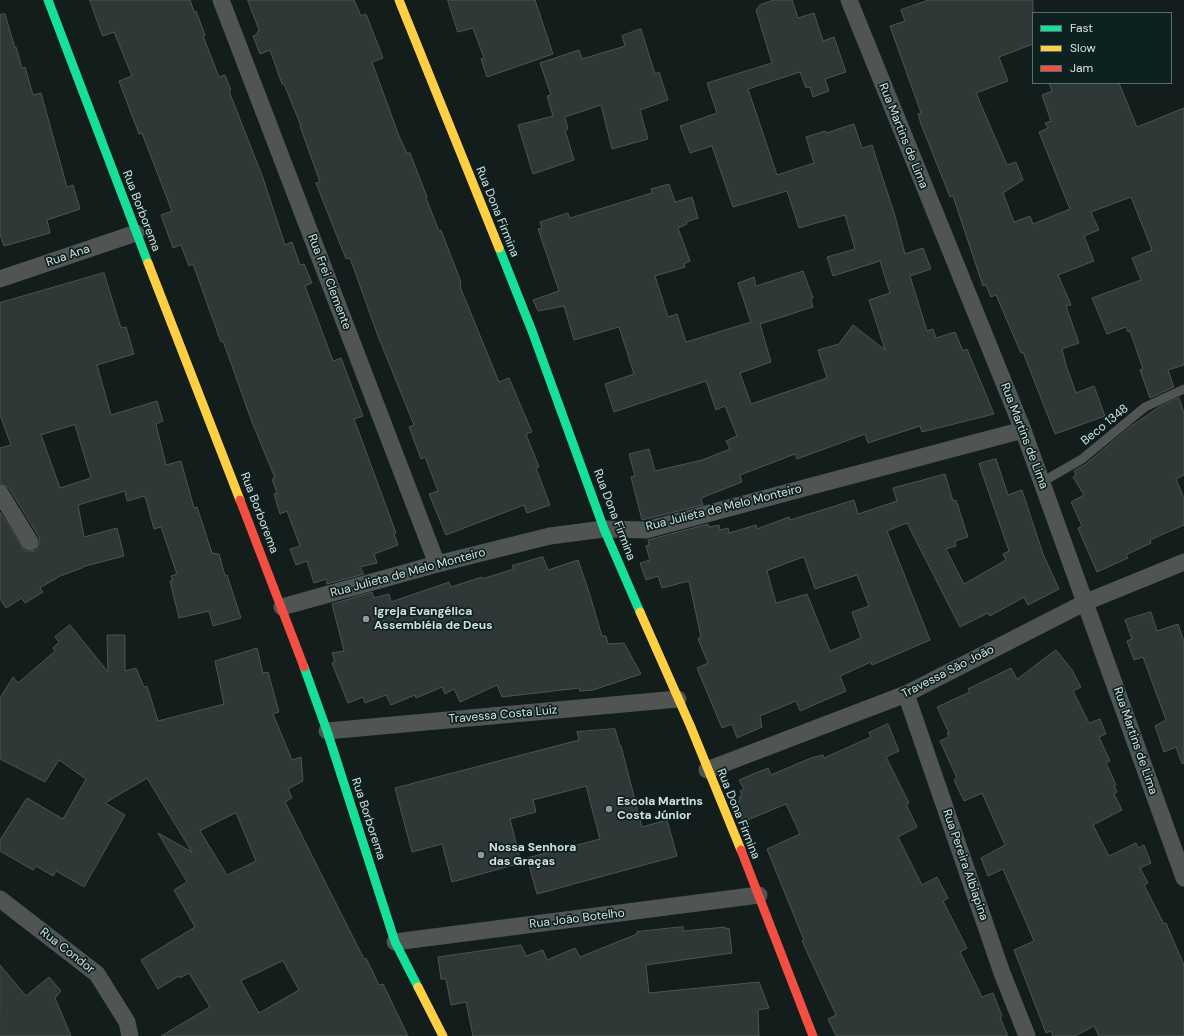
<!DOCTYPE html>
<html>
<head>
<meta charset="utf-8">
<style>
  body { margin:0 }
  #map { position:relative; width:1184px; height:1036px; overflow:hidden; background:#121d1c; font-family:"DM Sans",sans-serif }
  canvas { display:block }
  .legend { position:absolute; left:1032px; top:12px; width:140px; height:72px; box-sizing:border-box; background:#0d2220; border:1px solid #5c6e6c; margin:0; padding:5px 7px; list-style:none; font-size:12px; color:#d3e0de }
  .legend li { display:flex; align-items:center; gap:8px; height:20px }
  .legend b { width:20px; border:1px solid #5c6e6c }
</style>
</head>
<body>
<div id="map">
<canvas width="1184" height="1036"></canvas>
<ul class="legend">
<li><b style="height:5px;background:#16e098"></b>Fast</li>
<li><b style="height:5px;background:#ffcf43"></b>Slow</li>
<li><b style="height:5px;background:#f24e42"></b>Jam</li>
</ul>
</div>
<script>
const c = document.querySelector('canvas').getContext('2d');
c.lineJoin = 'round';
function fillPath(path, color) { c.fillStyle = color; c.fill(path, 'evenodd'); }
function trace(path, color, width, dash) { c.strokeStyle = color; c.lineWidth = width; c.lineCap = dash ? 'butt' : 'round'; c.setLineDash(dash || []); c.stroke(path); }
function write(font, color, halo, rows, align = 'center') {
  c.font = font + ' "DM Sans",sans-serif'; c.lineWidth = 3.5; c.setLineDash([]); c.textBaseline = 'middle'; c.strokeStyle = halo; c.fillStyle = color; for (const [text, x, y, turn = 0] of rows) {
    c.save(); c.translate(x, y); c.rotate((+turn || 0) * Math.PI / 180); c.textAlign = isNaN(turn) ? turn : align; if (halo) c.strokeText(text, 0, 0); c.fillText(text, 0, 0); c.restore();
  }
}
const building = new Path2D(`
  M 90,0 L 190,0 L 194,12 L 196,11 L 205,35 L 203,36 L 219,77 L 225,75 L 231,90 L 229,91 L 263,178 L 285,245 L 292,242 L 300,265 L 304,264 L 312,283 L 305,286 L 333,361 L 341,358 L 363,416 L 354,419 L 396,533 L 394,534 L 398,545 L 374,554 L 377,563 L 360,567 L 364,574 L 327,584 L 326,579 L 314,583 L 307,561 L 296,565 L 290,549 L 300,546 L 287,511 L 280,514 L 274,494 L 277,493 L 272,479 L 275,478 L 252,422 L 223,341 L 221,342 L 193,264 L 189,266 L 181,245 L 173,248 L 161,215 L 172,211 L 142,133 L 139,134 L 119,81 L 132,76 L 114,32 L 103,36 Z
  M 248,0 L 354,0 L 361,16 L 366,14 L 383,58 L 372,62 L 399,136 L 407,153 L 410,153 L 427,197 L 426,198 L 439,231 L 441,230 L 461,282 L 460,282 L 461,289 L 499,382 L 509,378 L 532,432 L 526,434 L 539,467 L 536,468 L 550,505 L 527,513 L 524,505 L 446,535 L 429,494 L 438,491 L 425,457 L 421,459 L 409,427 L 414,425 L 378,336 L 350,258 L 346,259 L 316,183 L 320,182 L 300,126 L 301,126 L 284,84 L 282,84 L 270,50 L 260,54 L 253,36 L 258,34 L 257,32 L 259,31 Z
  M 448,0 L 535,0 L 553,54 L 487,77 L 481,59 L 484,58 L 473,28 L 458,32 Z
  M 774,0 L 792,0 L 798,18 L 814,13 L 823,41 L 834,37 L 846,72 L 825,79 L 829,91 L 813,97 L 810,87 L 806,88 L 800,72 L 748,89 L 777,175 L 814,163 L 806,137 L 825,131 L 826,133 L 854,124 L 862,148 L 872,145 L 895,216 L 905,254 L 923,248 L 931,269 L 910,276 L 927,331 L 933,329 L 936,338 L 955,332 L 963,351 L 967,349 L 994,414 L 922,432 L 920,426 L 868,443 L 865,434 L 797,459 L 795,454 L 740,475 L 742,482 L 701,498 L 703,505 L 642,520 L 631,477 L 635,476 L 629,454 L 649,449 L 655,471 L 702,460 L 730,449 L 726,441 L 737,436 L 725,406 L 716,410 L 706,381 L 614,412 L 605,384 L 634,374 L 619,327 L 574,340 L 564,306 L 538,311 L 533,300 L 559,291 L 538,229 L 542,228 L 540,222 L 568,213 L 570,218 L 652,193 L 651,189 L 669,184 L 675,202 L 692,197 L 698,218 L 686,222 L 687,224 L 678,228 L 690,261 L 684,264 L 685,267 L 655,276 L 668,317 L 677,314 L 686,342 L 751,322 L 738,283 L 754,277 L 756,286 L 803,271 L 813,298 L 811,299 L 813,307 L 760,324 L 771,362 L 740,373 L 751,404 L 827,378 L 818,350 L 839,344 L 853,325 L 885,350 L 869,300 L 890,293 L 880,261 L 833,276 L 827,257 L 855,249 L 845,215 L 799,228 L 787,191 L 733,207 L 712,146 L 690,153 L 680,126 L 717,113 L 707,83 L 772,63 L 756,10 L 760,5 Z
  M 929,0 L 1033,0 L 1033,44 L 999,57 L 1008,81 L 976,93 L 1007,165 L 1016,162 L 1023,180 L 1003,193 L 1014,222 L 1030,216 L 1033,224 L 1070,209 L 1039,132 L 1048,128 L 1045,123 L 1051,121 L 1042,95 L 1052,91 L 1049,83 L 1119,83 L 1137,127 L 1184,108 L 1184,365 L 1168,370 L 1174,387 L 1150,398 L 1140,370 L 1143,369 L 1130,331 L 1128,332 L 1126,327 L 1107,334 L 1092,298 L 1141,280 L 1132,258 L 1152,250 L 1131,197 L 1091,212 L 1099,230 L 1084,236 L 1094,261 L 1058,275 L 1071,305 L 1066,306 L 1079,343 L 1062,349 L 1066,365 L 1076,393 L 1094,386 L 1105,416 L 1055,434 L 1023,352 L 1021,353 L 996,295 L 991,297 L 986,285 L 983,286 L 953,196 L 950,197 L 921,124 L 918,114 L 921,113 L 890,26 L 905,21 L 901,10 Z
  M 5,14 L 15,48 L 16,47 L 22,68 L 25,67 L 33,95 L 41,93 L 67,187 L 73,185 L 80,209 L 47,220 L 50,233 L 4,246 L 0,234 L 0,15 Z
  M 641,29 L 655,74 L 659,72 L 668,100 L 640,110 L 648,139 L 612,149 L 601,105 L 565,117 L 568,129 L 565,130 L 574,160 L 533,174 L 518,125 L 553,116 L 547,96 L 551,95 L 540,63 L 579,50 L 582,59 L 625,46 L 622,36 Z
  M 104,273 L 121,328 L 126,327 L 134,354 L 97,365 L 111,415 L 157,401 L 163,421 L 156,424 L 166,465 L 181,461 L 194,508 L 197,507 L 212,553 L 219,554 L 225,576 L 227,575 L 241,618 L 213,626 L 209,611 L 179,618 L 170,581 L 173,581 L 171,576 L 177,574 L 161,527 L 154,529 L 145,496 L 127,501 L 125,491 L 78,505 L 84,537 L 117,528 L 124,556 L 82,567 L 82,568 L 60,576 L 40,588 L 43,592 L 25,603 L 22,598 L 6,608 L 0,599 L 0,512 L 25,551 L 35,551 L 40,542 L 39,537 L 9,488 L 0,483 L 0,448 L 11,445 L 0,415 L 0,303 ZM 75,425 L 91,478 L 60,488 L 41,435 Z
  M 1179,398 L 1184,413 L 1184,475 L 1176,479 L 1184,498 L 1184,525 L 1150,540 L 1151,543 L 1126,555 L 1128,558 L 1097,572 L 1078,528 L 1082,526 L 1071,502 L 1084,495 L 1073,477 L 1076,475 L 1074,471 L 1086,464 L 1130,427 L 1159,407 Z
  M 996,459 L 1008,495 L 1022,490 L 1043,554 L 1059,589 L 1028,605 L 1024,597 L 990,616 L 988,613 L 960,627 L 907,523 L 887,531 L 930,640 L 872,665 L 871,662 L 840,676 L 846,691 L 800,711 L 796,701 L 760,716 L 762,727 L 737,738 L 732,724 L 722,728 L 697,668 L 708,663 L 698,639 L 701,637 L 689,581 L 662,588 L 658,576 L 646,580 L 640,563 L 650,560 L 646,546 L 649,545 L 648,540 L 708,524 L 709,527 L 719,525 L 720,530 L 728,528 L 729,533 L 756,525 L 757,529 L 789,517 L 790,520 L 854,500 L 858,514 L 897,501 L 893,488 L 945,474 L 953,501 L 956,500 L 968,537 L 955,541 L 956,546 L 946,549 L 964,584 L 1006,560 L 1003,554 L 1009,551 L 979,464 ZM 804,557 L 815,589 L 857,575 L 869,606 L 852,612 L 861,638 L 830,651 L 807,594 L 776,603 L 767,571 Z
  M 543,557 L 548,570 L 578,560 L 589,592 L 602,636 L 606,636 L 608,644 L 624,643 L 641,674 L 593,690 L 580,691 L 579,688 L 502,697 L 497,685 L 460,702 L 454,689 L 445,694 L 442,687 L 416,698 L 415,695 L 391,705 L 386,695 L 365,703 L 363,697 L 348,703 L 332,663 L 335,662 L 332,653 L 344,651 L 332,604 L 372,592 L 374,598 L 389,594 L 391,602 L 449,582 L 451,587 L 482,577 L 482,579 L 514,569 L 512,566 Z
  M 1151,612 L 1157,631 L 1178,624 L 1184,642 L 1184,763 L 1182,764 L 1176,747 L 1164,752 L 1155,726 L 1166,720 L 1143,657 L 1134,660 L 1127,641 L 1132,639 L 1125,620 Z
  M 70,625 L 108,672 L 107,635 L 125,635 L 125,671 L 136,668 L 144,687 L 147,686 L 158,721 L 224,704 L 215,661 L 257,648 L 263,673 L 268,672 L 279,712 L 273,714 L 292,760 L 301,757 L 303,781 L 288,789 L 292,798 L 285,802 L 364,959 L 366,958 L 379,985 L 383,984 L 408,1036 L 161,1036 L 210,1007 L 189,973 L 180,978 L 179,976 L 158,989 L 141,960 L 195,927 L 174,890 L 187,882 L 158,833 L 192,852 L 147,778 L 105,803 L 125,815 L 84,887 L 56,871 L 53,876 L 36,866 L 33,870 L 0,851 L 0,840 L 27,798 L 63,819 L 86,779 L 59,760 L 45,782 L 0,759 L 0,698 L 13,677 L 18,683 L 55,651 L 53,648 L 59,642 L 55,637 ZM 236,813 L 256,861 L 227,875 L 200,831 ZM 283,961 L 299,990 L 259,1013 L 241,981 Z
  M 1056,650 L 1072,670 L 1081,687 L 1073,691 L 1089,723 L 1100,719 L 1106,734 L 1099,737 L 1110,761 L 1106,763 L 1116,785 L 1114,786 L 1117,792 L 1114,794 L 1122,810 L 1093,825 L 1109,856 L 1136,843 L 1138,848 L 1144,845 L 1151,863 L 1140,868 L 1148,883 L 1144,885 L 1164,924 L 1166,923 L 1184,965 L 1184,1036 L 1099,1036 L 1094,1026 L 1075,1036 L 1053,1036 L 1051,1031 L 1046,1033 L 1014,950 L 1034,941 L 1003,869 L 988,876 L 981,858 L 1005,845 L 982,793 L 964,801 L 954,780 L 957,778 L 940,741 L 949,737 L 947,733 L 949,733 L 937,707 L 970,692 L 968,689 L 1011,668 L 1017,679 Z
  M 888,724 L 899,751 L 886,757 L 909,803 L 906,804 L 917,827 L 898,837 L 922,885 L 937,877 L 948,898 L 943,901 L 967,948 L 960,952 L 982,997 L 993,993 L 1002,1016 L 1000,1017 L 1008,1036 L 836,1036 L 828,1019 L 836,1015 L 802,941 L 804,940 L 767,849 L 800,834 L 786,804 L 743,822 L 735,803 L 740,801 L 739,797 L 742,796 L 740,791 L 744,789 L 739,780 L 768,768 L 771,775 L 811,758 L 823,755 L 824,758 L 871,737 L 869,733 Z
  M 615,729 L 620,746 L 621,746 L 642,827 L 667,820 L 677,856 L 537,894 L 527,858 L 600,839 L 586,786 L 533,800 L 536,812 L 510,819 L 521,863 L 452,882 L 442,844 L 412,852 L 395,788 L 579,740 L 577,732 Z
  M 683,927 L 683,931 L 725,927 L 725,929 L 729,928 L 732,953 L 646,965 L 649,993 L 759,982 L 769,1008 L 758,1010 L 759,1036 L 473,1036 L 466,1002 L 451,1005 L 446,979 L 441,979 L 438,957 L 521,945 L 526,956 L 543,950 L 547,960 L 575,948 L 580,957 L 637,934 L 637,932 Z
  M 0,965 L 26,996 L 49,977 L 61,991 L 55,998 L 71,1036 L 0,1036 Z`);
fillPath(building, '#2f3837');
trace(building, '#4c5554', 1);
trace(new Path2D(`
  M 1042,482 L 1082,459 L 1145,407 L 1184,389`), '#505554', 9);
trace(new Path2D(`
  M 221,0 L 437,564
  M 849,0 L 1023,430 L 1184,878
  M 0,279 L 136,233
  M 0,493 L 30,542
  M 282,607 L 437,564 L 550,536 L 604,529 L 646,530 L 1023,430
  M 906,694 L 1002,973 L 1027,1036
  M 327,731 L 678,699
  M 707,770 L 906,694 L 1086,602 L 1184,562
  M 0,899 L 97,974 L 127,1022 L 130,1036
  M 395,942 L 759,895`), '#505554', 17);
trace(new Path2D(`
  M 48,0 L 148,263
  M 499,248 L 532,331 L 604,529 L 640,612
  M 304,667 L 327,731 L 395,942 L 418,987`), '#16e098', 9);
trace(new Path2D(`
  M 399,0 L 499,248
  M 148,263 L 240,500
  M 640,612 L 690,725 L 741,850
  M 418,987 L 443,1036`), '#ffcf43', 9);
trace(new Path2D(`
  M 240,500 L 304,667
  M 741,850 L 813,1036`), '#f24e42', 9);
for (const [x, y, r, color] of [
  [366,619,4,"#8f9c9a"],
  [609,809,4,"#8f9c9a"],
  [481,855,4,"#8f9c9a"]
]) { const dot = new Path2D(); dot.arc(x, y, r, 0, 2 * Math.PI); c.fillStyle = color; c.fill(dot); trace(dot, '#0d2220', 1.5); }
write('12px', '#d3e0de', '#0d2220', [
  ["Rua Martins de Lima",903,136,68],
  ["Rua Borborema",141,211,69],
  ["Rua Dona Firmina",497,212,68],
  ["Rua Ana",68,256,-19],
  ["Rua Frei Clemente",329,282,69],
  ["Beco 1348",1105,425,-39],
  ["Rua Martins de Lima",1024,436,69],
  ["Rua Julieta de Melo Monteiro",724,508,-14],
  ["Rua Borborema",259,513,69],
  ["Rua Dona Firmina",614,515,69],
  ["Rua Julieta de Melo Monteiro",408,573,-15],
  ["Travessa São João",948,672,-27],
  ["Travessa Costa Luiz",503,715,-5],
  ["Rua Martins de Lima",1135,741,71],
  ["Rua Dona Firmina",738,814,68],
  ["Rua Borborema",368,819,72],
  ["Rua Pereira Albiapina",965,865,71],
  ["Rua João Botelho",577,919,-7],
  ["Rua Condor",67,951,38]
]);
write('bold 12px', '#d3e0de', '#0d2220', [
  ["Igreja Evangélica",374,612],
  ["Assembléia de Deus",374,626],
  ["Escola Martins",617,802],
  ["Costa Júnior",617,816],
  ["Nossa Senhora",489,848],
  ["das Graças",489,862]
], 'left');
</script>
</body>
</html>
